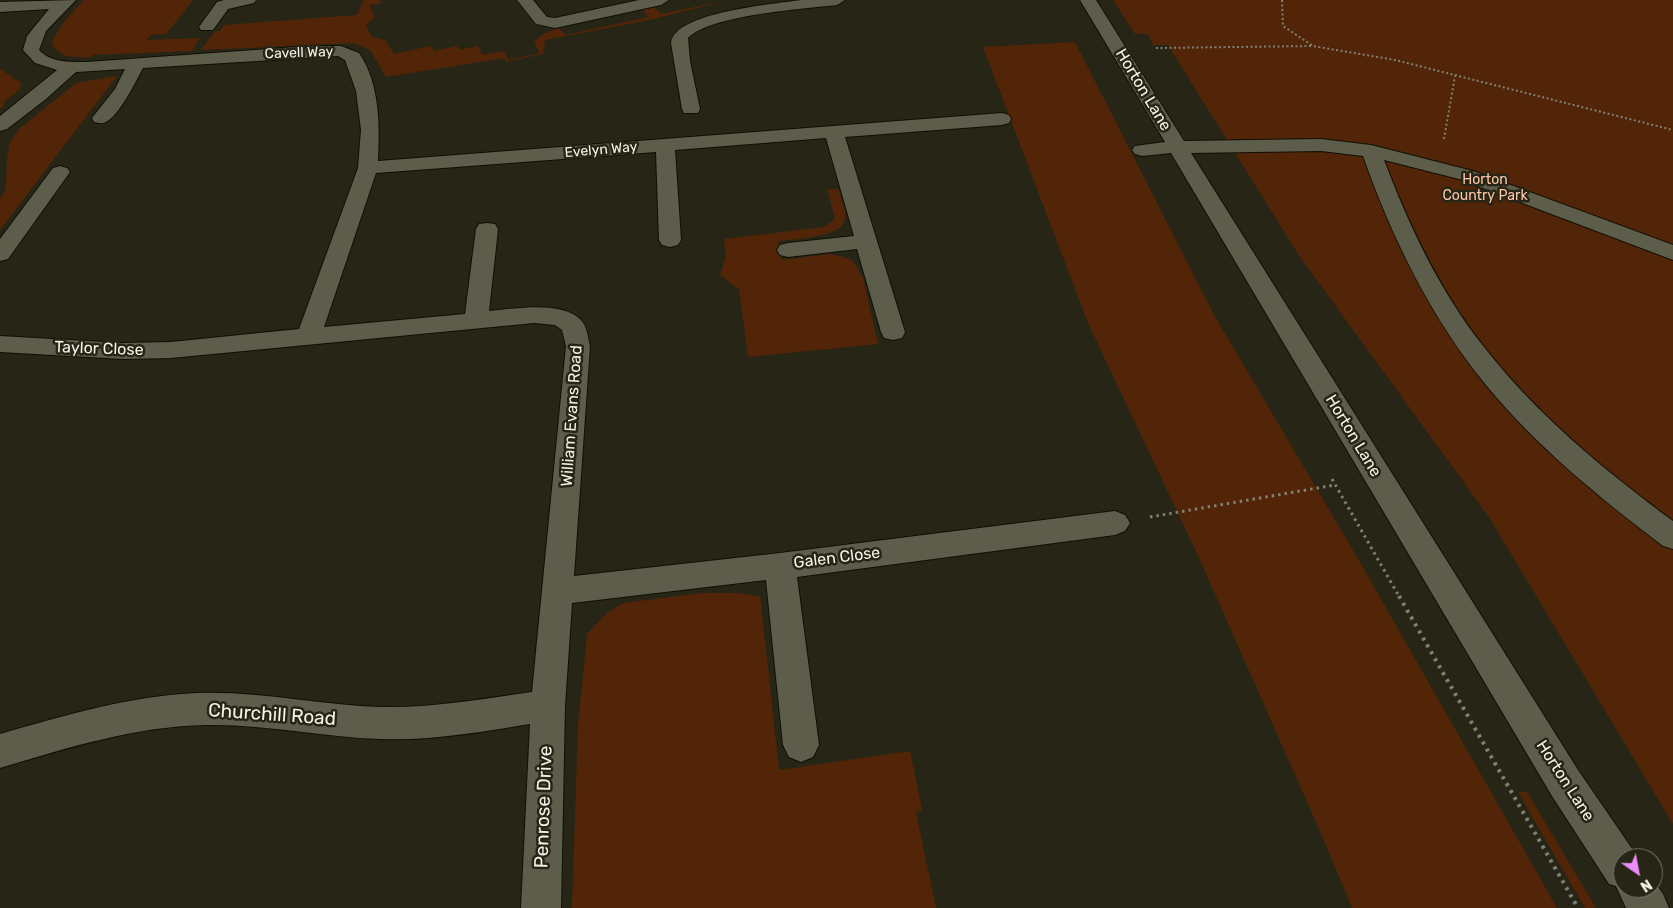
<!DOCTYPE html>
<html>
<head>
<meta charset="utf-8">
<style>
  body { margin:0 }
  #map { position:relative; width:1673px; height:908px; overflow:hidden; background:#272616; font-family:Rubik,sans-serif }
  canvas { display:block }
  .north { position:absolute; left:1613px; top:848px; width:50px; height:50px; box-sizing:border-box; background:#272616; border:1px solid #79786a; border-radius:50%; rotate:147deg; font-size:14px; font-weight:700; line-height:20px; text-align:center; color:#f3f3e9 }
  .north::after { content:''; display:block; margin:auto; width:18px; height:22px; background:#ec8cfb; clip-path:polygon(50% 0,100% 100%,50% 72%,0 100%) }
</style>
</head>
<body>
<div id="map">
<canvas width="1673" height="908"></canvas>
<div class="north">N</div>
</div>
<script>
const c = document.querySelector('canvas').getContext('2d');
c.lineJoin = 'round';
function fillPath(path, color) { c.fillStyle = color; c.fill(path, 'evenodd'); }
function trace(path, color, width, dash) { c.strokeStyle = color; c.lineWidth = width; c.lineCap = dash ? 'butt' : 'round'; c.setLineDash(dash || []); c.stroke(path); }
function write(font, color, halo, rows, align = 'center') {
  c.font = font + ' Rubik,sans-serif'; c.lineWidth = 5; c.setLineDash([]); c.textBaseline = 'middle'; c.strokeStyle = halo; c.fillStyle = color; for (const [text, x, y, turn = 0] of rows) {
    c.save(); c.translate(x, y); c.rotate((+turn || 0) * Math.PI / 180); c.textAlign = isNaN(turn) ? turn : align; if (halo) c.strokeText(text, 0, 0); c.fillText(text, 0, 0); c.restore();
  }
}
fillPath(new Path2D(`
  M 84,0 L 193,0 L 166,34 L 151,35 L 147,40 L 200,38 L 192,51 L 93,55 L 89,58 L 66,56 L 54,48 L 52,41 L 64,22 Z
  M 364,0 L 380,0 L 382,3 L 369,5 L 375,17 L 366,25 L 372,37 L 385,40 L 394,54 L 431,46 L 434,51 L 457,46 L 460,50 L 477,46 L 483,55 L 503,51 L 509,60 L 540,53 L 534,42 C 541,34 549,31 559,28 L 565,35 L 649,17 L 642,9 L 654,7 L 661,14 L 729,0 L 649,20 L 545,40 L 543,54 L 506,62 L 504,58 L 386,77 L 370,50 L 354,43 L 201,50 L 214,32 L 220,31 L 224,25 L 357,15 Z
  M 1113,0 L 1673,0 L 1673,824 L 1489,517 L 1298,254 L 1168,45 L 1153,45 L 1148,34 L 1135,34 Z
  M 1075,42 L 1214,315 L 1360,562 L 1557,908 L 1352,908 L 1323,838 L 1200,560 L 1088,323 L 983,47 Z
  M 0,69 L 21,83 L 20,89 L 4,102 L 4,106 L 0,109 Z
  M 117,76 L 0,230 L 0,199 L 6,189 L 7,158 L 10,142 L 19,129 L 76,83 Z
  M 827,189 L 838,189 C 840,197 847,211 845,219 C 842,238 793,239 778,241 L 782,260 L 828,254 L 841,256 L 853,261 L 863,278 L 878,344 L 748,357 L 739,289 L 720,275 L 726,256 L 724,239 L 824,227 L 835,219 Z
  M 701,593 L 736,593 L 760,596 L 779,770 L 910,751 L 922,810 L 916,812 L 936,908 L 572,908 L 578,724 L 587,634 L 608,612 L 624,603 Z
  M 1518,792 L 1527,792 L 1596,908 L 1585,908 Z`), '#522508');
const minor = new Path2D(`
  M 76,0 L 46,31 L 39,50 C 51,63 71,62 87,62 L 311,46 L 341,46 L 359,53 C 380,83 380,127 378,161 L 1002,113 L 1009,115 L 1011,119 L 1009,123 L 1002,125 L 845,137 L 905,332 L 902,338 L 893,340 L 884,338 L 881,332 L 857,249 L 788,257 L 780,255 L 777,250 L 780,245 L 788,243 L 854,236 L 826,138 L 675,150 L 681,240 L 678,245 L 670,247 L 662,245 L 659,240 L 656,152 L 376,173 L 324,327 L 465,314 L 476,229 L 479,224 L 487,223 L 495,224 L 498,229 L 489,311 C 514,309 561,300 581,320 C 587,326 588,338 590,346 L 574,576 L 780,553 L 1115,511 L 1125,515 L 1130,523 L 1125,531 L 1115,535 L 797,577 L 819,745 L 813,757 L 801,762 L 789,757 L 783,745 L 766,580 L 572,603 L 565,706 L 561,908 L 521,908 L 530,724 C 481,732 430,741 380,739 C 322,737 265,724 207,725 C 136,726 67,748 0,768 L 0,734 C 59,717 120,699 181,694 C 248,688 314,705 381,707 C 432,708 482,699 532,692 L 566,346 L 562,330 L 555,325 L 534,323 L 171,358 L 123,359 L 0,352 L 0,336 L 123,343 L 171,342 L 299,329 L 358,168 L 361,130 L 356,91 L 345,60 L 338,56 L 143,68 C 136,81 119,116 106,122 C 102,124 98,123 94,122 L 92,118 L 115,89 L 125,69 L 76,72 L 46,99 L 7,129 L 0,131 L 0,116 L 57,70 L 35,63 L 23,50 L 27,36 L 49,9 L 0,12 L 0,2 Z
  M 224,0 L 256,0 L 254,3 L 228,9 L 213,30 L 201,30 L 199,27 L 217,2 Z
  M 517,0 L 533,0 L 547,17 L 555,18 L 639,0 L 669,0 L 661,5 L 555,28 L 536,24 Z
  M 801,0 L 845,0 L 837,5 C 803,9 710,15 688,38 L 690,61 L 700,109 L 698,113 L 684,113 L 682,109 L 671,43 C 674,12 775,4 801,0 Z
  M 1080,0 L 1096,0 L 1184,141 L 1321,139 L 1371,145 L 1473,171 L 1673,245 L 1673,260 L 1459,179 L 1384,160 C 1409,226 1440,292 1484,347 C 1537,415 1604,470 1673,521 L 1673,549 L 1663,546 C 1599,497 1537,447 1486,385 C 1431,318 1392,238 1363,156 L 1321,151 L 1191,153 L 1578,770 L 1637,856 L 1623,858 L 1623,888 L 1653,888 L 1653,880 L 1663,894 L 1669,908 L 1626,908 L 1616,886 L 1609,884 L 1552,796 L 1171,153 L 1142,156 L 1135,154 L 1132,150 L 1135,146 L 1165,142 Z
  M 60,166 L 67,168 L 70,172 L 8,259 L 0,261 L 0,239 L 53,168 Z`);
trace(minor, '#100f03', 2);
trace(new Path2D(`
  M 1282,0 L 1283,26 L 1313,46 L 1395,60 L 1673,130
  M 1156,48 L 1312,46
  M 1444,139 L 1455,76`), '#808072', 2, [2, 2.5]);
trace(new Path2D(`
  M 1332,479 L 1400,598
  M 1150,517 L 1335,485`), '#808072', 3, [2.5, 4]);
trace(new Path2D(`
  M 1399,596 L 1578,908`), '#808072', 4, [3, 5]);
fillPath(minor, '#5d5d4b');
write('14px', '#f3f3e9', '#272616', [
  ["Cavell Way",299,53,-2],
  ["Evelyn Way",601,150,-5]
]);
write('14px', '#fcc5a8', '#272616', [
  ["Horton",1485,180],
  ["Country Park",1485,196]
]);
write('16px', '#f3f3e9', '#272616', [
  ["Horton Lane",1143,90,59],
  ["Taylor Close",99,349,2],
  ["William Evans Road",572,416,-86],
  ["Horton Lane",1353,436,59],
  ["Galen Close",837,558,-7],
  ["Horton Lane",1565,781,57]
]);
write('19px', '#f3f3e9', '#272616', [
  ["Churchill Road",272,715,4],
  ["Penrose Drive",544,807,-88]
]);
</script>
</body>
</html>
